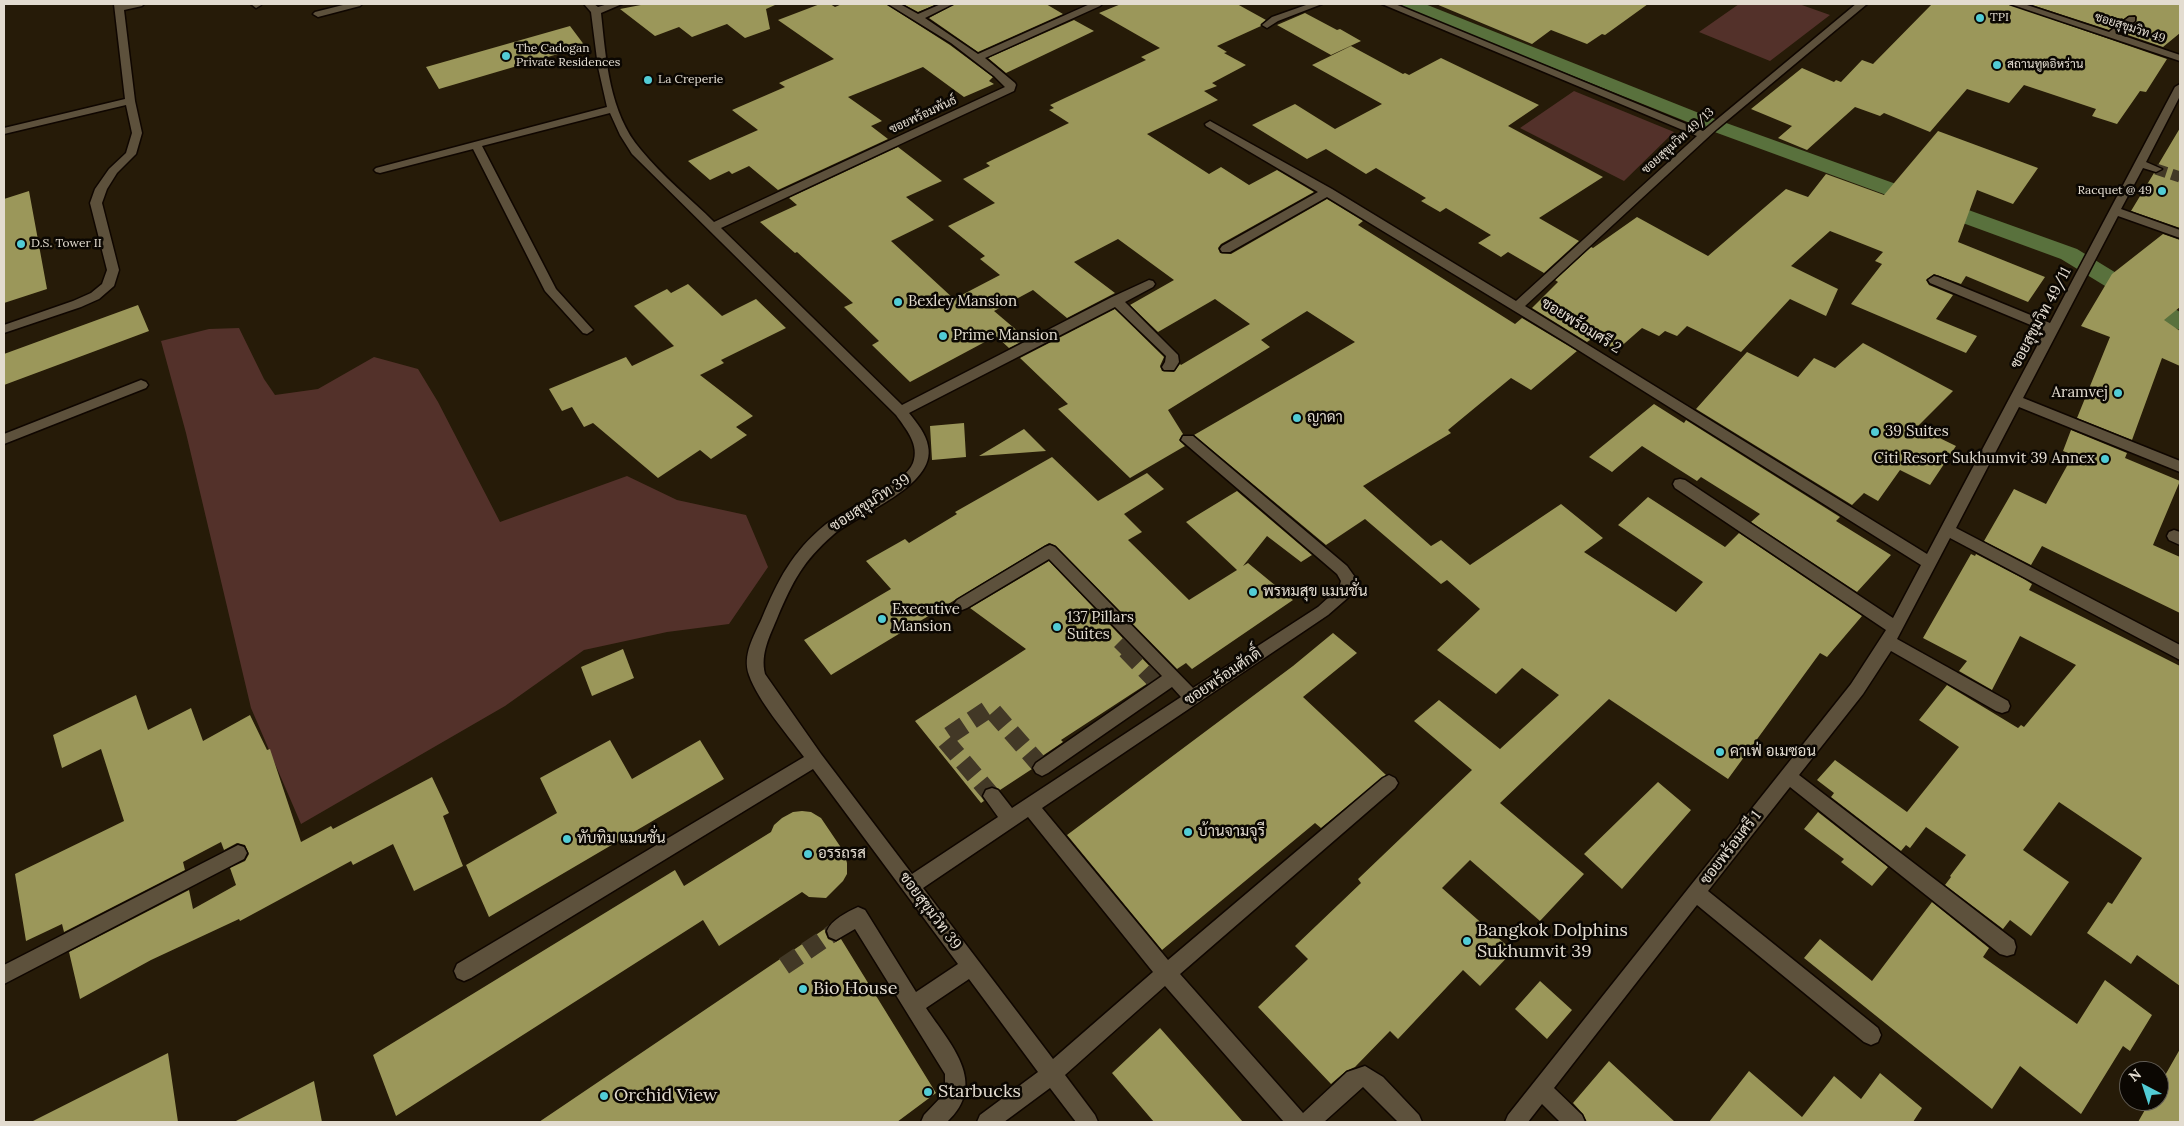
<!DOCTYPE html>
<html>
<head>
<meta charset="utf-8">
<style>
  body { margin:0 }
  #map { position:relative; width:2184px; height:1126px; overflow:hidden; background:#261b08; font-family:Lora,serif }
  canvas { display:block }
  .frame { position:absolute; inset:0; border:5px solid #e3dcd0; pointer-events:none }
  .north { position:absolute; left:2119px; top:1061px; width:50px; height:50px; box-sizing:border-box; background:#0b0702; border:1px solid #615c54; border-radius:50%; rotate:320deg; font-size:14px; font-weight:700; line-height:20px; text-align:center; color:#e3dcd0 }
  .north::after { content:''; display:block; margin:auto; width:18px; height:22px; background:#52ccd5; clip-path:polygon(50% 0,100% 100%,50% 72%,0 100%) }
</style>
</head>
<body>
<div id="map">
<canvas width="2184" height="1126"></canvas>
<div class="frame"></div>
<div class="north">N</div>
</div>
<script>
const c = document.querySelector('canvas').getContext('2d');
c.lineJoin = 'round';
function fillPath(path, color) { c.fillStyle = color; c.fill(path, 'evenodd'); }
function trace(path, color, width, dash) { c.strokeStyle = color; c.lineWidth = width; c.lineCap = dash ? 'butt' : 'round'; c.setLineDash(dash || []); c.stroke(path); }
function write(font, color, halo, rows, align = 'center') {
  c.font = font + ' Lora,Sarabun,serif'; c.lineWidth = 5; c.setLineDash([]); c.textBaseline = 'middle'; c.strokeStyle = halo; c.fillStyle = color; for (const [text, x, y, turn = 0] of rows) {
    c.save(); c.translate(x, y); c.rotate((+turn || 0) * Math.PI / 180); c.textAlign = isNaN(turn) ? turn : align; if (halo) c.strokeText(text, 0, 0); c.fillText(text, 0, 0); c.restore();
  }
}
fillPath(new Path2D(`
  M 1739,4 L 1799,4 L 1830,15 L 1770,61 L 1699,32 Z
  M 1574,91 L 1674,132 L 1624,181 L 1520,128 Z
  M 239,328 L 264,379 L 275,395 L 318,389 L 374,357 L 418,369 L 438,402 L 500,522 L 627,476 L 677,500 L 746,515 L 768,567 L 729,624 L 667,632 L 584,650 L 505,706 L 301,824 L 251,708 L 186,433 L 161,341 L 209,329 Z`), '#53312a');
fillPath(new Path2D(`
  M 1401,4 L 1425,4 L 1704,115 L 2077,249 L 2180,312 L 2180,330 L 2172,327 L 2061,259 L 1690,123 L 1404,8 Z`), '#59713d');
fillPath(new Path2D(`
  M 646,4 L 774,4 L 775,5 L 766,9 L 770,29 L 745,38 L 727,24 L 692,37 L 679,27 L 655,36 L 620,9 Z
  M 820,4 L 830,4 L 835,7 L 842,4 L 886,4 L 950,45 L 993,77 L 989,81 L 994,84 L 964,97 L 923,67 L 848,97 L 882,121 L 871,126 L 888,139 L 778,190 L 749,166 L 732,174 L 729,171 L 710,180 L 688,161 L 758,130 L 732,110 L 785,87 L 779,83 L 834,59 L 778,20 Z
  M 903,4 L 937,4 L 918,12 Z
  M 955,4 L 1046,4 L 1063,14 L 978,52 L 929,18 Z
  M 1121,4 L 1237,4 L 1266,20 L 1261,26 L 1217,46 L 1227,52 L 1224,53 L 1246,65 L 1212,83 L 1217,86 L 1204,91 L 1218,100 L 1147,134 L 1209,174 L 1221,167 L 1249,185 L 1277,170 L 1314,192 L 1221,244 L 1218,248 L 1220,253 L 1231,254 L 1327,199 L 1363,221 L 1358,225 L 1515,324 L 1522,318 L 1577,351 L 1531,390 L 1511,378 L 1448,430 L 1451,433 L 1363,486 L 1431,546 L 1441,540 L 1470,565 L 1561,504 L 1603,538 L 1584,552 L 1676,612 L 1703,582 L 1618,525 L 1648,497 L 1725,547 L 1739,533 L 1862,616 L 1827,657 L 1820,653 L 1728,779 L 1609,699 L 1500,803 L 1584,874 L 1540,921 L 1470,860 L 1442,888 L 1513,951 L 1480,986 L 1463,970 L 1398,1039 L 1390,1031 L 1355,1067 L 1346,1071 L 1331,1084 L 1258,1007 L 1308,959 L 1295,946 L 1361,883 L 1358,879 L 1472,770 L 1414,721 L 1439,700 L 1500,749 L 1559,695 L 1522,668 L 1496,694 L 1437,650 L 1480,609 L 1447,580 L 1441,584 L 1365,519 L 1326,545 L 1194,435 L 1355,342 L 1307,311 L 1261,340 L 1270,347 L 1168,410 L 1183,434 L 1179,440 L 1185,446 L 1130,478 L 1058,409 L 1068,404 L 1020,358 L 1115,309 L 1164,357 L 1160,366 L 1162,371 L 1174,372 L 1180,364 L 1181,365 L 1250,324 L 1215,299 L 1158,332 L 1130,305 L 1174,280 L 1118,239 L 1074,262 L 1115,293 L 1067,318 L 1033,290 L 994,311 L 1027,339 L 1009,348 L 996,336 L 910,382 L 872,345 L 879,341 L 844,307 L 853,303 L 797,252 L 795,253 L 760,222 L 797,205 L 789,198 L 898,147 L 942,181 L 906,197 L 934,220 L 891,241 L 954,299 L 1000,275 L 980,259 L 985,256 L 948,226 L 995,203 L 963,179 L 990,166 L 986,163 L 1069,123 L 1049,110 L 1054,108 L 1050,105 L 1146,60 L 1141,57 L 1160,48 L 1099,13 Z
  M 1436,4 L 1648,4 L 1605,35 L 1602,34 L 1587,44 L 1551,30 L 1532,44 Z
  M 1932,4 L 2008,4 L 2167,59 L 2146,92 L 2140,91 L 2117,124 L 2092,116 L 2096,109 L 2024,85 L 2009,103 L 1967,89 L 1930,132 L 1884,113 L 1880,116 L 1855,107 L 1807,150 L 1778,138 L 1792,126 L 1751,109 L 1802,68 L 1834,82 L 1836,80 L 1841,82 L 1862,60 L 1873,64 Z
  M 2029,4 L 2180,4 L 2180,33 L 2163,47 L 2122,33 L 2136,22 L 2137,17 L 2135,15 L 2128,16 L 2109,30 Z
  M 1305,13 L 1337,30 L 1340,29 L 1361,41 L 1331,55 L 1277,25 Z
  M 1074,20 L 1094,31 L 1006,73 L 988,58 Z
  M 570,26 L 585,46 L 439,89 L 426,67 Z
  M 1351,46 L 1403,74 L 1405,73 L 1409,75 L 1441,58 L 1539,105 L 1508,126 L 1603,177 L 1539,218 L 1579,241 L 1544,273 L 1508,252 L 1501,257 L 1478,243 L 1491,235 L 1446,208 L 1440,212 L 1421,201 L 1426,198 L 1376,168 L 1366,174 L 1326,149 L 1307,159 L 1252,125 L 1295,104 L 1335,129 L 1382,104 L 1312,65 Z
  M 2180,128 L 2180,228 L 2131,211 L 2154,173 L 2164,170 L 2158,165 Z
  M 1938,131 L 2038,168 L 2013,204 L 1977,190 L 1958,242 L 2045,277 L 2028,302 L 1966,276 L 1961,284 L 1934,274 L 1926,280 L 1929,285 L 1953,295 L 1936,319 L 1977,336 L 1966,353 L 1851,304 L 1882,264 L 1875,261 L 1883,252 L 1830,231 L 1791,266 L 1838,289 L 1826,316 L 1790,299 L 1741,352 L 1687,326 L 1677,336 L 1665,331 L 1659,336 L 1642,328 L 1617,350 L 1593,338 L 1587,342 L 1532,308 L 1558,282 L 1555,280 L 1591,247 L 1593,248 L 1637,217 L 1708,256 L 1786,189 L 1808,197 L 1826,174 L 1884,195 Z
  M 29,191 L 47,289 L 4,303 L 4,199 Z
  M 2163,234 L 2180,240 L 2180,307 L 2164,320 L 2180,331 L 2180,366 L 2162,358 L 2132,440 L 2077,418 L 2110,337 L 2081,326 L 2112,274 Z
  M 688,284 L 722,316 L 756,299 L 786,328 L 721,360 L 724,363 L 700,375 L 753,416 L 736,427 L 747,435 L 711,459 L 700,450 L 658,478 L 593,423 L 584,427 L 572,407 L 562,411 L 549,389 L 626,357 L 632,366 L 674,346 L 634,306 L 667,289 L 671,293 Z
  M 138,305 L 149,331 L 4,385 L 4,354 Z
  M 1863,343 L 1953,391 L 1917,427 L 1956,446 L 1930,485 L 1900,470 L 1878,501 L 1864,493 L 1852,505 L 1696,409 L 1747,352 L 1798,377 L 1814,358 L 1835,368 Z
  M 1654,404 L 1684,423 L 1686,420 L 1840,517 L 1836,521 L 1891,555 L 1857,592 L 1751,522 L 1760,514 L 1701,477 L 1697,481 L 1642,446 L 1612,472 L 1589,457 Z
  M 964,423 L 966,457 L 932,460 L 930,426 Z
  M 1024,429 L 1046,451 L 979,456 Z
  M 2071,430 L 2127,453 L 2125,458 L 2180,481 L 2153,545 L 2180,557 L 2180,613 L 2042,546 L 2031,565 L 1984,541 L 2014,489 L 2046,504 L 2073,455 L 2063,451 Z
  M 1052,457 L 1098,501 L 1147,473 L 1164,489 L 1124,514 L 1142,532 L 1128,540 L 1189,600 L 1237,570 L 1186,522 L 1237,491 L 1312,555 L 1301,562 L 1267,536 L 1243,566 L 1248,563 L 1293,600 L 1192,669 L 1186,663 L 1177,669 L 1056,546 L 1049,543 L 831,675 L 804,640 L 891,589 L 866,561 L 905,539 L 909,543 L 957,514 L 955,512 Z
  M 1971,554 L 1975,556 L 1976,554 L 2024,579 L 2032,584 L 2029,590 L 2180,666 L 2180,986 L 2137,955 L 2131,964 L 2087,933 L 2108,902 L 2112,904 L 2142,858 L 2059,802 L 2023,850 L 2069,882 L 2031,936 L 2010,920 L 2003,929 L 1945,885 L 1951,877 L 1950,876 L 1966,855 L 1926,827 L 1910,848 L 1906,845 L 1901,851 L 1831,797 L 1834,793 L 1817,780 L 1835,760 L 1907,812 L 1959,747 L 1919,720 L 1947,685 L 2018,728 L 2021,725 L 2024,727 L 2076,665 L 2020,636 L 1992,690 L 1959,671 L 1967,661 L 1923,638 Z
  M 1049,561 L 1159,676 L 1061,740 L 1063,742 L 1035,761 L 1032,769 L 1000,790 L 993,786 L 985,788 L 981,795 L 984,801 L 981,803 L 915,721 L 1026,649 L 970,608 Z
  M 1333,633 L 1357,653 L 1303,697 L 1386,775 L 1321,828 L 1315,823 L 1162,950 L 1067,835 L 1293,666 Z
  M 623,649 L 634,678 L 592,696 L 581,667 Z
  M 136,695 L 148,730 L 191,708 L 203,741 L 250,715 L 267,750 L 270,749 L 301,842 L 331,826 L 333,829 L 432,777 L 449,813 L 443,816 L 463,866 L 414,891 L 393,844 L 353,865 L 351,861 L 240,921 L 239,919 L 151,960 L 80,999 L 69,952 L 189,890 L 193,909 L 236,885 L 230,868 L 245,861 L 249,854 L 245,845 L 237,843 L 224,850 L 221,842 L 183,862 L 185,870 L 64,932 L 62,924 L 26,941 L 15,874 L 124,821 L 101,749 L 62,768 L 53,735 Z
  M 610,740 L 632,779 L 700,740 L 724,779 L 489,917 L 466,865 L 557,813 L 540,778 Z
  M 1658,782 L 1691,810 L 1622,889 L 1584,854 Z
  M 802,811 L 811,812 L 821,818 L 844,852 L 847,863 L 847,874 L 843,881 L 826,898 L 809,897 L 802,892 L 719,946 L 703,920 L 396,1116 L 373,1055 L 675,870 L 684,886 L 771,832 L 774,825 L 782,818 L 793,812 Z
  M 1818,812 L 1888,867 L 1872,886 L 1841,862 L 1844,859 L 1804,829 Z
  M 1932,902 L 1989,948 L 1983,957 L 2077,1024 L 2105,980 L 2152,1015 L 2130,1051 L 2123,1046 L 2081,1114 L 2020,1066 L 1992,1109 L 1804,958 L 1820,939 L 1872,981 Z
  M 826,928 L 825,932 L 828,939 L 835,942 L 841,939 L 936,1093 L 897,1122 L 539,1122 Z
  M 1540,981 L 1572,1010 L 1547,1039 L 1515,1009 Z
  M 1160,1028 L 1243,1122 L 1154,1122 L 1112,1073 Z
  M 2180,1049 L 2180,1122 L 2138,1122 L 2150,1101 L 2159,1101 L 2159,1086 Z
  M 168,1053 L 178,1122 L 31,1122 Z
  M 1609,1061 L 1675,1122 L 1587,1122 L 1583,1114 L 1573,1103 Z
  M 1749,1071 L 1802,1117 L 1834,1076 L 1861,1099 L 1880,1073 L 1922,1108 L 1913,1122 L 1709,1122 Z
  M 314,1081 L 322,1122 L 234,1122 Z`), '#9b975a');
trace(new Path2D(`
  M 2156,169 L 2180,177`), '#423826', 11, [11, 5.5]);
trace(new Path2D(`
  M 1119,642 L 1128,651`), '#423826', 14, [14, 7]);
trace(new Path2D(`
  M 1126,650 L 1157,682
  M 992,796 L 944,739 L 990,708 L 1039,764
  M 784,966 L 836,931`), '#423826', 18, [18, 9]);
const minor = new Path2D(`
  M 114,4 L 144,4 L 142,6 L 124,10 L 135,101 L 142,133 L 136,154 L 117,173 L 107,189 L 102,203 L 119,270 L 114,286 L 99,299 L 81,307 L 4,333 L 4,325 L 73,301 L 91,293 L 102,284 L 107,270 L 90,203 L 95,189 L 109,169 L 126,153 L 132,133 L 126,105 L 4,134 L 4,128 L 125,99 Z
  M 251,4 L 261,4 L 261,5 L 256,8 Z
  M 347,4 L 362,4 L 360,6 L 318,17 L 313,14 L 315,12 Z
  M 584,4 L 594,4 L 598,7 L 608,4 L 622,4 L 601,13 C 606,59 609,113 641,150 C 662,176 691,199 714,222 L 1005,87 L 994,76 L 951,43 L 888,4 L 900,4 L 918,14 L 941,4 L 953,4 L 925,18 L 978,54 L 1090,4 L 1102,4 L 1100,6 L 985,58 L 1015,83 L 1016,85 L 1014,91 L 721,228 L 902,405 L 1112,297 L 1149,280 L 1153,281 L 1155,284 L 1153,287 L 1125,302 L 1178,355 L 1179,362 L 1174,370 L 1164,370 L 1162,367 L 1165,362 L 1166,356 L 1115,307 L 909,413 C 917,423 926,434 928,446 C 937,486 857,514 833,535 C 803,561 793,581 778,616 C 770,636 760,653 765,674 L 821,754 L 912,874 L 998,817 L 983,796 L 986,790 L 992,788 L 998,790 L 1012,808 L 1181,697 L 1172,687 L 1048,773 L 1042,776 L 1036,773 L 1033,768 L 1036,763 L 1162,676 L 1049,559 L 967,608 L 962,610 L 957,608 L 954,604 L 957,600 L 1045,547 L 1050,545 L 1055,547 L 1193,688 L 1318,607 L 1339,588 L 1341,581 L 1337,574 L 1181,440 L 1183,436 L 1193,436 L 1347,566 L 1357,580 L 1351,595 L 1328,615 L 1042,808 L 1168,960 L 1383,778 L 1389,775 L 1395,778 L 1398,783 L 1395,788 L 1180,974 L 1303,1113 L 1347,1072 L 1365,1066 L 1383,1077 L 1419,1115 L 1422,1122 L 1398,1122 L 1363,1087 L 1324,1122 L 1284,1122 L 1165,986 L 1065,1075 L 1095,1115 L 1098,1122 L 1076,1122 L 1050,1088 L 1004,1122 L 977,1122 L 980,1115 L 1038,1072 L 969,979 L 926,1008 C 950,1044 989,1083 947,1122 L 921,1122 L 924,1115 L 945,1093 L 945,1074 L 855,929 L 836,940 L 829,937 L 827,931 C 831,920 847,912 858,907 L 865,910 L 916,992 L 958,964 L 813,769 L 471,978 L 464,981 L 457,978 L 454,971 L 457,964 L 804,757 C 787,734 758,701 749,675 C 742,655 754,636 762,618 C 778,580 792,552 825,525 C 844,510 905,484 913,463 C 920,445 906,429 896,415 L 632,154 L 620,135 L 610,113 L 482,146 L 556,289 L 593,330 L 587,334 L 583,333 L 545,291 L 473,149 L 380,173 L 376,172 L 374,170 L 376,168 L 607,107 L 598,67 L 591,12 ZM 1028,817 L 1153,972 L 1053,1059 L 923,888 Z
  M 1309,4 L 1322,4 L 1278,21 L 1267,28 L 1262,25 L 1272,17 Z
  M 1382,4 L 1395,4 L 1703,131 L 1856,4 L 1867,4 L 1717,129 L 1525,306 L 1927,554 L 2045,331 L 1930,283 L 1928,280 L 1934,276 L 1938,277 L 2050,323 L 2175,87 L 2180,84 L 2180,96 L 2146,162 L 2162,169 L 2156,172 L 2143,168 L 2121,209 L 2180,230 L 2180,238 L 2118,216 L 2023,398 L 2180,461 L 2180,472 L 2019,407 L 1956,528 L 2180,645 L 2180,660 L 1950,538 L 1897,639 L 2008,701 L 2010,706 L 2008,711 L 2002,713 L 1996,711 L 1891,651 L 1863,694 L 1799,775 L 2014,940 L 2016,947 L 2014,954 L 2007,956 L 2000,954 L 1790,787 L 1708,891 L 1878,1028 L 1881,1035 L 1878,1042 L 1871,1045 L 1864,1042 L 1697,905 L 1554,1088 L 1582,1115 L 1585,1122 L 1560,1122 L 1542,1104 L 1528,1122 L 1505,1122 L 1508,1115 L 1851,684 L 1886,630 L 1675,488 L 1673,484 L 1675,480 L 1680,479 L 1685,480 L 1893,618 L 1921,565 L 1567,343 L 1327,197 L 1230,252 L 1222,252 L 1220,249 L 1222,246 L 1318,192 L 1206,126 L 1205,124 L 1210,121 L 1332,189 L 1516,301 L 1697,136 Z
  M 2010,4 L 2024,4 L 2109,32 L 2129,17 L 2135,17 L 2135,21 L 2118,34 L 2180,55 L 2180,61 Z
  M 141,380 L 146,382 L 148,385 L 146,388 L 4,444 L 4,434 Z
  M 2174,530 L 2180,532 L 2180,545 L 2169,540 L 2167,536 L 2169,532 Z
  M 238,845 L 244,847 L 247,853 L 244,859 L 4,984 L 4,965 Z`);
trace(minor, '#0f0600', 3);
fillPath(minor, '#5d513c');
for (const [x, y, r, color] of [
  [1980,18,5,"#52ccd5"],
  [506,56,5,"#52ccd5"],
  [1997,65,5,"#52ccd5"],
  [648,80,5,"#52ccd5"],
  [2162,191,5,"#52ccd5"],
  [21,244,5,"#52ccd5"],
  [898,302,5,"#52ccd5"],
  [943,336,5,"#52ccd5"],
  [2118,393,5,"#52ccd5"],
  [1297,418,5,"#52ccd5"],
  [1875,432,5,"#52ccd5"],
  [2105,459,5,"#52ccd5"],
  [1253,592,5,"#52ccd5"],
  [882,619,5,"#52ccd5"],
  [1057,627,5,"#52ccd5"],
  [1720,752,5,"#52ccd5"],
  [1188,832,5,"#52ccd5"],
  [567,839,5,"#52ccd5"],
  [808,854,5,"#52ccd5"],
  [1467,941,5,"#52ccd5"],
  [803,989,5,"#52ccd5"],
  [928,1092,5,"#52ccd5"],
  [604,1096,5,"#52ccd5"]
]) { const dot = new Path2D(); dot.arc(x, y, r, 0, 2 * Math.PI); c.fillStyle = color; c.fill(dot); trace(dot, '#0b0702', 2); }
write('12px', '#e3dcd0', '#0b0702', [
  ["TPI",1990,18],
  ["The Cadogan",516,49],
  ["Private Residences",516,63],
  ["สถานทูตอิหร่าน",2007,65],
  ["La Creperie",658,80],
  ["Racquet @ 49",2152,191,"right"],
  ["D.S. Tower II",31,244]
], 'left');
write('12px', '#e3dcd0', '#0b0702', [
  ["ซอยสุขุมวิท 49",2130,28,18],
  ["ซอยพร้อมพันธ์",923,115,-25],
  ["ซอยสุขุมวิท 49/13",1678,141,-42]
]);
write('15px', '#e3dcd0', '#0b0702', [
  ["Bexley Mansion",908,302],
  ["Prime Mansion",953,336],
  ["Aramvej",2108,393,"right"],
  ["ญาดา",1307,418],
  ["39 Suites",1885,432],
  ["Citi Resort Sukhumvit 39 Annex",2095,459,"right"],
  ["พรหมสุข แมนชั่น",1263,592],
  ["Executive",892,610],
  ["Mansion",892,627],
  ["137 Pillars",1067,618],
  ["Suites",1067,635],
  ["คาเฟ่ อเมซอน",1730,752],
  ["บ้านจามจุรี",1198,832],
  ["ทับทิม แมนชั่น",577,839],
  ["อรรถรส",818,854]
], 'left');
write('15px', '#e3dcd0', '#0b0702', [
  ["ซอยสุขุมวิท 49/11",2041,318,-62],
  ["ซอยพร้อมศรี 2",1581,326,32],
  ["ซอยสุขุมวิท 39",870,503,-33],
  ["ซอยพร้อมศักดิ์",1223,677,-34],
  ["ซอยพร้อมศรี 1",1731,848,-52],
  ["ซอยสุขุมวิท 39",930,911,53]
]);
write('18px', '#e3dcd0', '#0b0702', [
  ["Bangkok Dolphins",1477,931],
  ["Sukhumvit 39",1477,952],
  ["Bio House",813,989],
  ["Starbucks",938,1092],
  ["Orchid View",614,1096]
], 'left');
</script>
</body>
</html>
